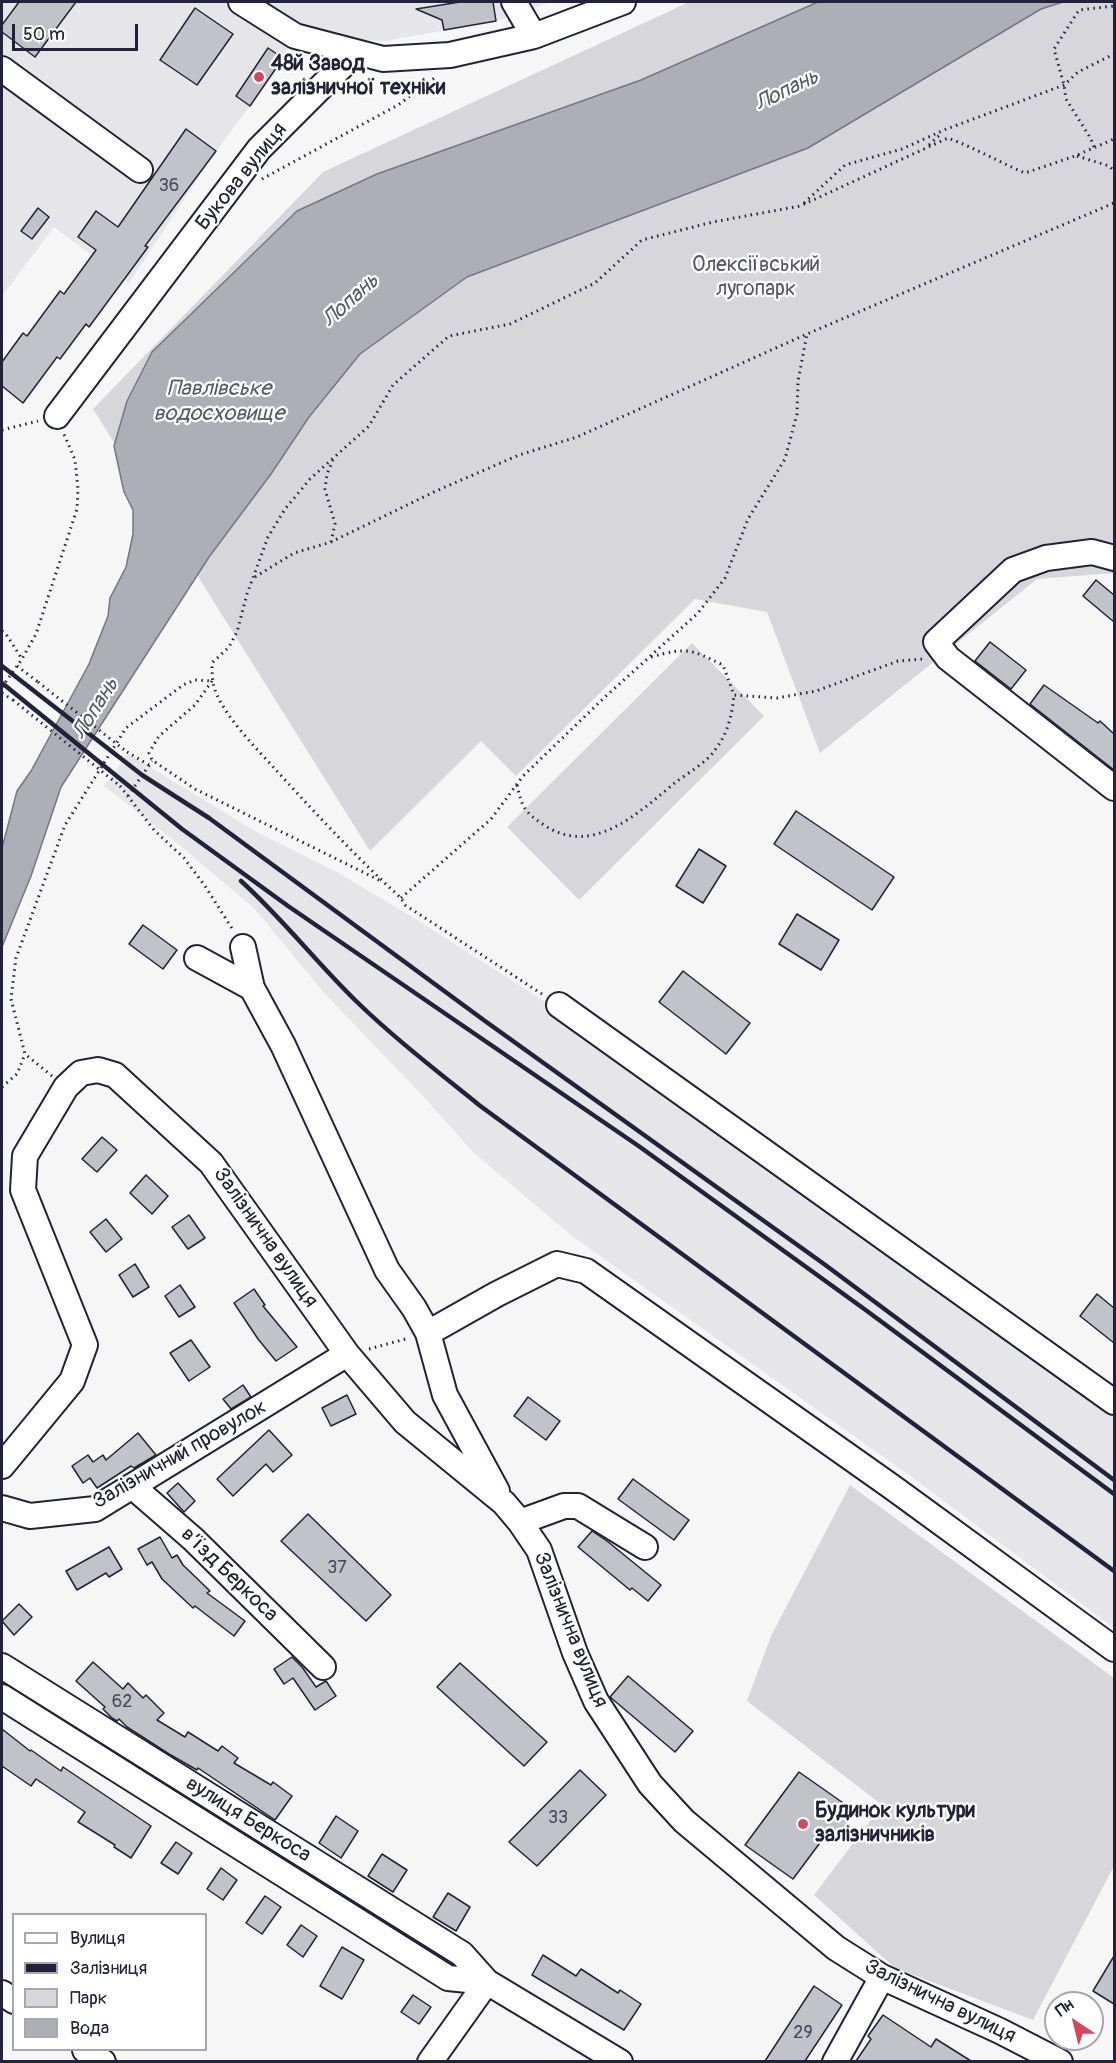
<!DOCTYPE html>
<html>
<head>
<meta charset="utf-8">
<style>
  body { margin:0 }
  #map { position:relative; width:1116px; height:2063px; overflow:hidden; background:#f6f6f7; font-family:Pangolin,sans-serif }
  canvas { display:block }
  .frame { position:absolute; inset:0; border:3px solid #22223b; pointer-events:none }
  .legend { position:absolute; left:12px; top:1913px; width:195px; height:138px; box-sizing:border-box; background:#fff; border:2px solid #a7a7b1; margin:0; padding:8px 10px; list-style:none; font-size:18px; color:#22223b }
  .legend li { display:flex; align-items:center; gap:12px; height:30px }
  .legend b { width:30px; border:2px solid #a7a7b1 }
  .north { position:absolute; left:1044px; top:1991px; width:60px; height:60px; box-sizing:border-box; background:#fff; border:2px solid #a7a7b1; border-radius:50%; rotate:325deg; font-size:16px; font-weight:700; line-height:24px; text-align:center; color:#22223b }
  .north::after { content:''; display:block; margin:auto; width:21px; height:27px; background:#d1495b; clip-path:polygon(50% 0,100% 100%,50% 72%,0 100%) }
  .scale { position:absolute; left:12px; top:24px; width:126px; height:27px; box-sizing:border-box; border:3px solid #22223b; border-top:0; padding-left:8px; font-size:18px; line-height:21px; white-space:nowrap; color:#22223b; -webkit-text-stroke:4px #fff; paint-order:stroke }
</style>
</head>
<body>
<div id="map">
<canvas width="1116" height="2063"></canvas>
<div class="frame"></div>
<ul class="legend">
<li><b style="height:8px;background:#fff"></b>Вулиця</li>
<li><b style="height:8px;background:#22223b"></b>Залізниця</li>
<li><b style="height:16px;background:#d7d7db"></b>Парк</li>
<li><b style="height:16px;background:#aeaeb7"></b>Вода</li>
</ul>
<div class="north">Пн</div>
<div class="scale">50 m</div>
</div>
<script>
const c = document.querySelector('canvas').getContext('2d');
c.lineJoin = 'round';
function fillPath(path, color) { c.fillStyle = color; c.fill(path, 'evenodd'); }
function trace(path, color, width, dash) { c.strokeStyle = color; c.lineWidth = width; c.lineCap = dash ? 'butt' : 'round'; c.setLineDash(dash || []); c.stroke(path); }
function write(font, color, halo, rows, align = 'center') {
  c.font = font + ' Pangolin,sans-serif'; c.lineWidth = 4.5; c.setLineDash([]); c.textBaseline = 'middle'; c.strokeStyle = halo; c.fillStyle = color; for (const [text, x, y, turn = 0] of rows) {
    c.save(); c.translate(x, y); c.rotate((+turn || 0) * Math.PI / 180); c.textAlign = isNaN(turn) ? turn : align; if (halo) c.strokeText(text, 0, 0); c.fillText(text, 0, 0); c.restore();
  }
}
fillPath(new Path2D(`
  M 2,2 L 550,2 L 522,13 L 496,21 L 386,41 L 362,40 L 303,26 L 250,106 L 216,151 L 129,283 L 54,227 L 2,296 Z
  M 128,754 L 260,834 L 337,872 L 414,918 L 575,1021 L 1114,1415 L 1114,1628 L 909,1475 L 572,1236 L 474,1153 L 422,1095 L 325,994 L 254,908 L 172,839 L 104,786 Z`), '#e6e6e9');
fillPath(new Path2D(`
  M 689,2 L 1114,2 L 1114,573 L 1037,579 L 820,753 L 767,612 L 695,599 L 516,776 L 481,741 L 370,851 L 93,409 L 323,172 Z
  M 692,643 L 764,716 L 579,900 L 507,827 Z
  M 850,1485 L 1114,1678 L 1114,1866 L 1033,2020 L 895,1968 L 814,1895 L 882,1805 L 747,1701 L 771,1636 Z`), '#d7d7db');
const water = new Path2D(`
  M 818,2 L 1063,2 L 1041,9 L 808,148 L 467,277 L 360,354 L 309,417 L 271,474 L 209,557 L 61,787 L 31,876 L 2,947 L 2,848 L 17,791 L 31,771 L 89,664 L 108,616 L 110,598 L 126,567 L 133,534 L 133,510 L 124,492 L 114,446 L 127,401 L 152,352 L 297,211 L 377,174 L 641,80 Z`);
fillPath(water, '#aeaeb7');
trace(water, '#767685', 1.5);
const building = new Path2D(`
  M 19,2 L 76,2 L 35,57 L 2,32 L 2,25 Z
  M 460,2 L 493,2 L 496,21 L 444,30 L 442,20 L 416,9 Z
  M 195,8 L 233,34 L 197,85 L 160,60 Z
  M 268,48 L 283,58 L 250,106 L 236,96 Z
  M 186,129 L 216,151 L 145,246 L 148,247 L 89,327 L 86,324 L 60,359 L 57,357 L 23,403 L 2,386 L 2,362 L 23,333 L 27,336 L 60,291 L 64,294 L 96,250 L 78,237 L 96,211 L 118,227 Z
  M 38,208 L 49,217 L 32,239 L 21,231 Z
  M 1096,580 L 1114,595 L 1114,622 L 1083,596 Z
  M 990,642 L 1026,670 L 1011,689 L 975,661 Z
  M 1044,685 L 1098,723 L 1100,721 L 1114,734 L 1114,770 L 1030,704 Z
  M 796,811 L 894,877 L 872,910 L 774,844 Z
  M 699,849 L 726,866 L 703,903 L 676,886 Z
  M 797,914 L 839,940 L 821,970 L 779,944 Z
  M 143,925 L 177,950 L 163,969 L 129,944 Z
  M 683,971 L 750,1023 L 726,1054 L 659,1002 Z
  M 102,1137 L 117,1150 L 97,1172 L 82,1159 Z
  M 146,1175 L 168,1196 L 152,1214 L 130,1193 Z
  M 189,1215 L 205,1238 L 188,1249 L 172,1227 Z
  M 106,1219 L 122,1239 L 106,1252 L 90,1232 Z
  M 135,1264 L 149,1287 L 133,1297 L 119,1275 Z
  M 180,1285 L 195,1307 L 179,1317 L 165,1296 Z
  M 254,1289 L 265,1305 L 263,1306 L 297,1347 L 276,1361 L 258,1339 L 234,1303 Z
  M 1097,1294 L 1114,1308 L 1114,1343 L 1080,1316 Z
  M 191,1340 L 210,1367 L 189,1381 L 170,1353 Z
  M 243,1385 L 251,1397 L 231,1409 L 223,1399 Z
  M 347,1395 L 356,1414 L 331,1426 L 322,1408 Z
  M 528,1397 L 560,1421 L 546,1440 L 514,1416 Z
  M 269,1430 L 292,1455 L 273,1472 L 266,1464 L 233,1496 L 217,1479 Z
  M 138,1433 L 156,1455 L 134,1468 L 131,1466 L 97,1488 L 90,1478 L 83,1483 L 72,1466 L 88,1455 L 93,1462 L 103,1455 L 106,1460 Z
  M 633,1479 L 689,1520 L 674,1540 L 618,1499 Z
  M 178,1483 L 195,1501 L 184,1512 L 167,1493 Z
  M 308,1514 L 391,1595 L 366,1621 L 281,1541 Z
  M 592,1531 L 607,1541 L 661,1585 L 648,1601 L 632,1588 L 630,1590 L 578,1547 Z
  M 160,1537 L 172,1558 L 177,1555 L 183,1565 L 210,1591 L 207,1593 L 245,1621 L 234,1636 L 195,1606 L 193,1608 L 162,1579 L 152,1562 L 147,1565 L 138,1549 Z
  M 109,1547 L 122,1569 L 109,1577 L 106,1573 L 77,1590 L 66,1571 Z
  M 19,1604 L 32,1617 L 14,1635 L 2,1621 Z
  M 292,1657 L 302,1667 L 316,1687 L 326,1681 L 336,1696 L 315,1710 L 293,1678 L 284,1684 L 274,1669 Z
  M 93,1662 L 123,1689 L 128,1683 L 143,1698 L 146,1695 L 164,1713 L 157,1720 L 185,1737 L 188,1732 L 218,1751 L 222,1746 L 238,1758 L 234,1763 L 271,1785 L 273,1782 L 292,1796 L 275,1820 L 198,1768 L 197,1770 L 169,1754 L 127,1727 L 119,1719 L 117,1721 L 112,1718 L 103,1709 L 105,1707 L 76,1681 Z
  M 460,1663 L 547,1742 L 524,1766 L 437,1687 Z
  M 628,1676 L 693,1731 L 675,1752 L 610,1697 Z
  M 2,1729 L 30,1751 L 31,1750 L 61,1771 L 63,1767 L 151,1826 L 131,1858 L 114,1847 L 115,1845 L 78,1822 L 85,1812 L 36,1779 L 31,1786 L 2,1766 Z
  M 580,1770 L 606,1795 L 537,1866 L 509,1842 Z
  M 799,1772 L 856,1812 L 832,1841 L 825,1836 L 793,1879 L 745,1845 Z
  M 336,1816 L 358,1831 L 341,1858 L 319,1843 Z
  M 176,1842 L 192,1853 L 178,1874 L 161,1863 Z
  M 382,1854 L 407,1870 L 393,1892 L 368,1876 Z
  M 221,1868 L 237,1880 L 223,1900 L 207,1889 Z
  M 448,1893 L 470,1907 L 456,1931 L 433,1917 Z
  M 265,1896 L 281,1907 L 262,1934 L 246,1923 Z
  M 301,1925 L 317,1936 L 303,1957 L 287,1945 Z
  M 342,1947 L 364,1960 L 342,1999 L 320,1986 Z
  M 543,1955 L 576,1976 L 581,1969 L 618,1993 L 620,1990 L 641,2004 L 624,2030 L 532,1975 Z
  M 1114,1956 L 1114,2004 L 1093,1991 Z
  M 814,1986 L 842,2005 L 805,2061 L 765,2061 Z
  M 413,1995 L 431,2007 L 419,2024 L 401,2012 Z
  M 883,2015 L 931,2047 L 936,2039 L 971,2061 L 856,2061 L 871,2039 L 868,2036 Z`);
fillPath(building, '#c2c2c9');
trace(building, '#22223b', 1.5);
const minor = new Path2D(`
  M 241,2 L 295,36 L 383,59 L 450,55 L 534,36 L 623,2
  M 514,2 L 534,36
  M 2,69 L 140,170
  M 57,416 L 259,149 L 356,52
  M 1114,558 L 1092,552 L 1046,558 L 1013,570 L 936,642 L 948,658 L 1114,788
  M 243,947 L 252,988 L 283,1045 L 387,1270 L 414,1308 L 428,1333 L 445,1395 L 497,1491
  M 197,958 L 252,988
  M 559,1005 L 1114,1402
  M 428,1333 L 497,1294 L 557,1264 L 586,1271 L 892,1487 L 1114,1649
  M 2,1466 L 72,1381 L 85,1345 L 23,1190 L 25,1156 L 66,1087 L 81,1073 L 98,1070 L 115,1075 L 211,1163 L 347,1354 L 405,1422 L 504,1503 L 520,1522 L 539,1550 L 575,1653 L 596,1701 L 650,1784 L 684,1821 L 836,1948 L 882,1977 L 1000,2031 L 1060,2062
  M 132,1486 L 193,1539 L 323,1667
  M 2,1508 L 30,1516 L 95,1509 L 347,1354
  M 520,1522 L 564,1506 L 578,1506 L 645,1547
  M 2,1666 L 462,1954 L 487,1982 L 620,2062
  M 2,1697 L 448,1978 L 487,1982
  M 2,1993 L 14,2001
  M 85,2050 L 103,2062
  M 430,2062 L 487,1982
  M 835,2062 L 882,1977`);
trace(minor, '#22223b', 28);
trace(new Path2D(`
  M 929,145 L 942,133
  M 1094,147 L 1091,139 L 1066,99 L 1064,85 L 1054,49 L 1079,10 L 1114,6
  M 1077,156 L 1109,166 L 1114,171
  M 262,179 L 398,105 L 437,76
  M 804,203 L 845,165 L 902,149 L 944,130 L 1064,85 L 1078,72 L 1114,54
  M 2,430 L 38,421
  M 331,542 L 335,524 L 325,489 L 327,474 L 333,460
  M 255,577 L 294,553 L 331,542 L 436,491 L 519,455 L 577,437 L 807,334 L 1114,203
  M 2,631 L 6,634 L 22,659
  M 651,657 C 687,647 690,649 723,665 L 734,695 L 777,698 L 816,691 L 898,661 L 923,659
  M 17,666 L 38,682
  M 212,681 L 195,705 L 159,736 L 149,753 L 152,760 L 195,789 L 381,881
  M 2,687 L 22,659 L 36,634 L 77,509 L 78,489 L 75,460 L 64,434
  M 2,693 L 13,700
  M 127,752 L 149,765
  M 517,785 C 522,807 524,812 544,825 C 593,858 639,812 676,782 C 688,773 707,762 715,750 C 728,733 732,715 734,695
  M 120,786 L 154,830 L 184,858 L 205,886 L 233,930
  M 128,796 L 152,761
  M 401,898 L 491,819 L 523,776 L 605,697 L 698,613 L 725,578 L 748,519 L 785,459 L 797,414 L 798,381 L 807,334
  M 542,994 L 405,905 L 401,898 C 357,858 316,814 276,770 C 256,748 229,721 217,695 C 212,684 212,675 212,663 L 229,647 L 237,632 L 247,594 L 268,537 L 285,509 L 310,479 L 369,426 L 393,385 L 449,336 L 510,324 L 595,283 L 642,240 L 713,222 L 800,206 L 948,138 C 975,148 999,162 1025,173 L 1075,156 L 1114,139
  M 52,1076 L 25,1054 L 11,999 L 16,958 L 65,825 L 126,728 L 183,685 L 195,680 L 212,681
  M 2,1087 L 17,1074 L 25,1054
  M 369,1349 L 409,1338`), '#22223b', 3, [1.5, 4.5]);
trace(minor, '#fff', 24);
trace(new Path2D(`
  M 2,666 L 142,775 L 209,818 L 485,1021 L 824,1264 L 1114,1480
  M 2,683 L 182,829 L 288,906 L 640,1147 L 867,1311 L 1114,1494
  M 241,881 C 282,918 316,962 356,1001 C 394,1038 437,1071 479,1105 L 1114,1571`), '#22223b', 4.5);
trace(new Path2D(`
  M 38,682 L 127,752
  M 13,700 L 120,786`), '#22223b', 3, [1.5, 4.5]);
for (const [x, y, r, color] of [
  [259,77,6,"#d1495b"],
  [803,1824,6,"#d1495b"]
]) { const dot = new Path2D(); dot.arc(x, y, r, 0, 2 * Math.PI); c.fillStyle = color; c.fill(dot); trace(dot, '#fff', 2); }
write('18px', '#4a4a5e', null, [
  ["36",169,186],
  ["37",337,1568],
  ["62",122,1702],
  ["33",558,1818],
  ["29",803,2033]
]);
write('bold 21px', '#22223b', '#fff', [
  ["48й Завод",271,65],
  ["залізничної техніки",271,89],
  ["Будинок культури",815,1812],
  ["залізничників",815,1836]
], 'left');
write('21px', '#22223b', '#fff', [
  ["Букова вулиця",242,177,-51],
  ["Залізнична вулиця",265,1238,55],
  ["Залізничний провулок",180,1455,-30],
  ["в’їзд Беркоса",229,1575,44],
  ["Залізнична вулиця",570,1630,68],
  ["вулиця Беркоса",248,1820,32],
  ["Залізнична вулиця",940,2002,26]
]);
write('21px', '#58586b', '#fff', [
  ["Олексіївський",756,266],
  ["лугопарк",756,290]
]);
write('italic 22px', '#5a5a6d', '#fff', [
  ["Лопань",787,91,-26],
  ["Лопань",351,301,-42],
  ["Павлівське",219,389],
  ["водосховище",219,414],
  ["Лопань",96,709,-58]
]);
</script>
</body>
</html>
